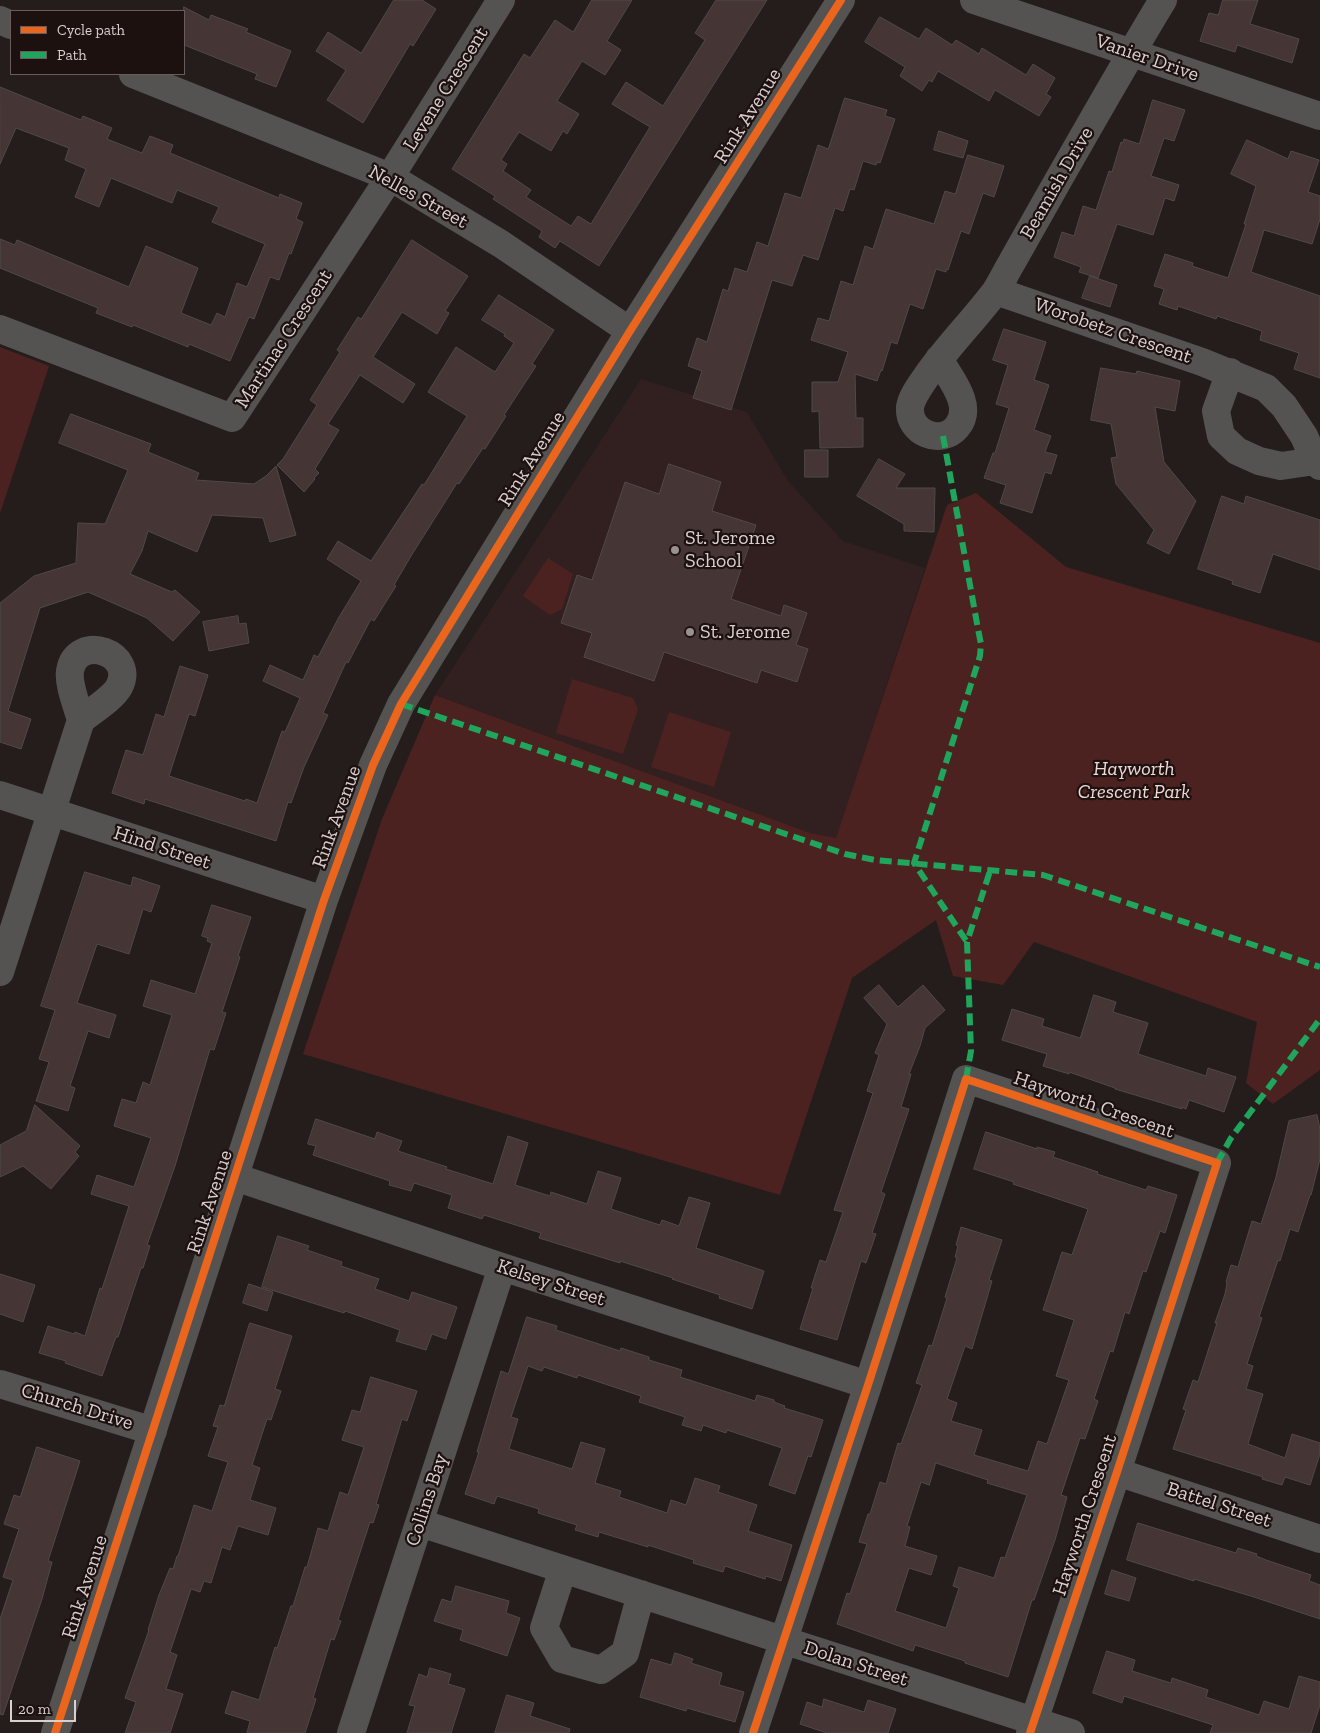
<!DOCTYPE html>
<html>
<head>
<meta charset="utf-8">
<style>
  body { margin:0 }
  #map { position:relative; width:1320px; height:1733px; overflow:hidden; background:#241d1c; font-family:"Zilla Slab",serif }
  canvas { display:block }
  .legend { position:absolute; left:10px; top:10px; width:175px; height:65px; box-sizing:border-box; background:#1d1110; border:1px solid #685d5c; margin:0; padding:6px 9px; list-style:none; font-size:15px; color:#d8cfce }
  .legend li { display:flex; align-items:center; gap:10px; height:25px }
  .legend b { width:25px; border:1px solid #685d5c }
  .scale { position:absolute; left:10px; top:1700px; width:66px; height:22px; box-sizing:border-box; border:2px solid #d8cfce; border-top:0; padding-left:6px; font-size:15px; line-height:18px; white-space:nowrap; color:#d8cfce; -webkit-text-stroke:4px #1d1110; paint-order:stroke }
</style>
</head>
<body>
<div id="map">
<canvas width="1320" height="1733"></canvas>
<ul class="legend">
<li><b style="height:6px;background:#eb651d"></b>Cycle path</li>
<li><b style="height:6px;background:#20a55d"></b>Path</li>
</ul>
<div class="scale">20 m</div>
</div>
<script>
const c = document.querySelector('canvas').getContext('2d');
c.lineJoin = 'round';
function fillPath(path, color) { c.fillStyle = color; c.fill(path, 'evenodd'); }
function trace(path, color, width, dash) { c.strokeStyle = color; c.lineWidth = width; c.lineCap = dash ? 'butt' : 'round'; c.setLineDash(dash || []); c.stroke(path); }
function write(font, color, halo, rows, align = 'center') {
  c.font = font + ' "Zilla Slab",serif'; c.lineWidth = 4.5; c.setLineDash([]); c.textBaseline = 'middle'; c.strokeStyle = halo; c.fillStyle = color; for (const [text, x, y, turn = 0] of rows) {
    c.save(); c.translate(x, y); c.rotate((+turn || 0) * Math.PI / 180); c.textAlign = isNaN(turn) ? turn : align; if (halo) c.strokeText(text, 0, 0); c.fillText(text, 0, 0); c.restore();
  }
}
fillPath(new Path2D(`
  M 641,379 L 747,412 L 788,481 L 843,541 L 925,568 L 836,839 L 810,833 L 435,695 Z`), '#31201f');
fillPath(new Path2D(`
  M 0,347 L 49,366 L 0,513 Z
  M 976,493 L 1066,567 L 1320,643 L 1320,1070 L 1273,1104 L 1246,1083 L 1257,1022 L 1034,942 L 1003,985 L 953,976 L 936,920 L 852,978 L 780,1195 L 303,1054 L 382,819 L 435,695 L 810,833 L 836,838 L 947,505 Z
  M 548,558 L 573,574 L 562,609 L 550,615 L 523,596 Z
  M 572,679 L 633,698 L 638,709 L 623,754 L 556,733 Z
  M 669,712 L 731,732 L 714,787 L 651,767 Z`), '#4c2221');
const building = new Path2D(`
  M 394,0 L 422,0 L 436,9 L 413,46 L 410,44 L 363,123 L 327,100 L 346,70 L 316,51 L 328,32 L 361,53 Z
  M 592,0 L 632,0 L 607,41 L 621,50 L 605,75 L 582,61 L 557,101 L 579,114 L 567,134 L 563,131 L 551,151 L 519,132 L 501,160 L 507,164 L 503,171 L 531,190 L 526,197 L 571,226 L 578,216 L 591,224 L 650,127 L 612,104 L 626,82 L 663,106 L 705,40 L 695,33 L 716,0 L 767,0 L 599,266 L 560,241 L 555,248 L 539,237 L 542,231 L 493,199 L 495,196 L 452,169 L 524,54 L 530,58 L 555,20 L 573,32 Z
  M 1223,0 L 1258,0 L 1250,24 L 1299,39 L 1292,63 L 1237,45 L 1235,52 L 1200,41 L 1209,13 L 1218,15 Z
  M 184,7 L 209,20 L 211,15 L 248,29 L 246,32 L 291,51 L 276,87 L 255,79 L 257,74 L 184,45 Z
  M 880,17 L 919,39 L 926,28 L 952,45 L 956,40 L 979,54 L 982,48 L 1026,75 L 1033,64 L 1055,78 L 1046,94 L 1051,97 L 1039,116 L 995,90 L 989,101 L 938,71 L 932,82 L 929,80 L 922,91 L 900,76 L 905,67 L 865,42 Z
  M 0,87 L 81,120 L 83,116 L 112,128 L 107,139 L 142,153 L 150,136 L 173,145 L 170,153 L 279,198 L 280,194 L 302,203 L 296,219 L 303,222 L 291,254 L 289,253 L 279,280 L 270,277 L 254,319 L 249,317 L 230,361 L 189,344 L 188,347 L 133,325 L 132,327 L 96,313 L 98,308 L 0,268 L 0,239 L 15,245 L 17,240 L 129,287 L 146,246 L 198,268 L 181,313 L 211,325 L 217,313 L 225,317 L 237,283 L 247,287 L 265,244 L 212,222 L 219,207 L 177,190 L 172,203 L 111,178 L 99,207 L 75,197 L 86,169 L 65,160 L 69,148 L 16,128 L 0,164 Z
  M 845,98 L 887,110 L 885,116 L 895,119 L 880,163 L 877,162 L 876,165 L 863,161 L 854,190 L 850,189 L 843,211 L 835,208 L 818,260 L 803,255 L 792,286 L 772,280 L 731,410 L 693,398 L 702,371 L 688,366 L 697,338 L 707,342 L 723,289 L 728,291 L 735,268 L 747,272 L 757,242 L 768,246 L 785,193 L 801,198 L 818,145 L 828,149 Z
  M 1153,100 L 1185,110 L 1174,141 L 1164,138 L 1151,176 L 1179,185 L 1174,201 L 1165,198 L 1153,235 L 1117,224 L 1098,278 L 1079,272 L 1081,267 L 1054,257 L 1062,232 L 1074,236 L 1083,206 L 1096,210 L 1109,171 L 1112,172 L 1121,142 L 1123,143 L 1124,139 L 1139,144 Z
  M 939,131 L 968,141 L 963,158 L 934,150 Z
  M 1247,140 L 1288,159 L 1291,151 L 1319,160 L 1308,192 L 1320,196 L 1320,219 L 1312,244 L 1264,230 L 1251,272 L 1320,296 L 1320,378 L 1294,369 L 1299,353 L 1260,340 L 1262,331 L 1217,316 L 1216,319 L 1178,306 L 1177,310 L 1159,304 L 1164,289 L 1154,286 L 1165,254 L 1193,263 L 1192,266 L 1228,278 L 1246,224 L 1244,224 L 1256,186 L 1231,174 Z
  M 968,155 L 1004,166 L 994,197 L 983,193 L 969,234 L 961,231 L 948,270 L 946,269 L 946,272 L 936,269 L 923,309 L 910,304 L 897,344 L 891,342 L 882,371 L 881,370 L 877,381 L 855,374 L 856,418 L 863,418 L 863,447 L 820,448 L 819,411 L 812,412 L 812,382 L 838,382 L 848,352 L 811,340 L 818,318 L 829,321 L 841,281 L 853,285 L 865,246 L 873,249 L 886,209 L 934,224 L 945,191 L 955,194 Z
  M 412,240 L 468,276 L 445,311 L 449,313 L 437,334 L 402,312 L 373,357 L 415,384 L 403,403 L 360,375 L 328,424 L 339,430 L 315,469 L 319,473 L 314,478 L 315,479 L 304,492 L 277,465 L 283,459 L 317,405 L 310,400 L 340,352 L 337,350 L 358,317 L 361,319 Z
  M 1090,276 L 1117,285 L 1110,307 L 1082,298 Z
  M 499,295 L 554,330 L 532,364 L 536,366 L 504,415 L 506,416 L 485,449 L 483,448 L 459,484 L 457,483 L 411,556 L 394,585 L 396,586 L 374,621 L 371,619 L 348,663 L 346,662 L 323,713 L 328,715 L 304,767 L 291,803 L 288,802 L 276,841 L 145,799 L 144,804 L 112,793 L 126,750 L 143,755 L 156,714 L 164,717 L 180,666 L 208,675 L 195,716 L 189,714 L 169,776 L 245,801 L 246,799 L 257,803 L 282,731 L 285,732 L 300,698 L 263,681 L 270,665 L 303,680 L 314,655 L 318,657 L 339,617 L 361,581 L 327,559 L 338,541 L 371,561 L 422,484 L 424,485 L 467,416 L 428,392 L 456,347 L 495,372 L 514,343 L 504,336 L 505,334 L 482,320 Z
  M 1004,329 L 1046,342 L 1034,380 L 1049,385 L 1034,430 L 1051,436 L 1045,452 L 1057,455 L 1051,474 L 1045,472 L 1032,513 L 1000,503 L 1006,485 L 984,478 L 993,453 L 995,453 L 1009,408 L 996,404 L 1008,365 L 993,360 Z
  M 1101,368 L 1136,374 L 1137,371 L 1180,381 L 1175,411 L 1155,407 L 1164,462 L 1196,501 L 1169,554 L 1147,543 L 1154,530 L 1116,484 L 1111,458 L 1117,457 L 1111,424 L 1091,420 Z
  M 71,414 L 151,444 L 148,452 L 199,473 L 196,480 L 254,484 L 266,476 L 276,466 L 296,535 L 270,542 L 263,518 L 212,515 L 197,552 L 148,531 L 142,551 L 130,574 L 172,592 L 175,590 L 200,612 L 173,641 L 147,618 L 88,592 L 40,608 L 8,711 L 31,719 L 21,749 L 0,742 L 0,603 L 34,576 L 76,563 L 78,523 L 105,524 L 128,470 L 59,443 Z
  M 805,450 L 828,450 L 828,477 L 805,477 Z
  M 879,459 L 905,474 L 896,488 L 935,488 L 934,532 L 904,531 L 904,524 L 857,496 Z
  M 669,464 L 721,482 L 712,511 L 756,525 L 731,599 L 781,616 L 784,605 L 807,613 L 796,645 L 808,649 L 797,682 L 761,670 L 757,683 L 664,652 L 654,681 L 584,657 L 592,633 L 561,623 L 577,575 L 592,580 L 625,482 L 659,494 Z
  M 1222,496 L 1244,504 L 1246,496 L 1320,520 L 1320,570 L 1273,554 L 1260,593 L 1232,584 L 1233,581 L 1198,569 Z
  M 238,616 L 239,624 L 246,623 L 249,643 L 209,651 L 203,622 Z
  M 85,872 L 131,886 L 133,877 L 160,886 L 151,912 L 143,909 L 129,954 L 97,944 L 77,1003 L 116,1015 L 109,1038 L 88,1031 L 70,1086 L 75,1088 L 68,1111 L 36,1101 L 49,1062 L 39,1059 L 55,1010 L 41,1006 Z
  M 212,905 L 251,917 L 238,956 L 240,957 L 222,1012 L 226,1013 L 214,1050 L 210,1049 L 175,1166 L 147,1245 L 150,1246 L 143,1268 L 141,1268 L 118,1337 L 116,1337 L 102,1376 L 65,1363 L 66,1361 L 39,1353 L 48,1326 L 74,1334 L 75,1332 L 85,1336 L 100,1288 L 102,1289 L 129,1206 L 91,1194 L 97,1175 L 134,1187 L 151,1138 L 114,1126 L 122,1099 L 136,1103 L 143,1082 L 150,1085 L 172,1015 L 143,1006 L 151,980 L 195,994 L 212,943 L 207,941 L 208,938 L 202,936 Z
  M 879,985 L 898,1007 L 923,985 L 945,1010 L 925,1028 L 920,1046 L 909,1074 L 911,1074 L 901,1107 L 909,1109 L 881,1192 L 885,1194 L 872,1233 L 876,1234 L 866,1263 L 861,1261 L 837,1340 L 800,1329 L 813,1288 L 811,1288 L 820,1260 L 826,1262 L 843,1212 L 834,1210 L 873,1093 L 867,1091 L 879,1055 L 875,1053 L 887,1024 L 864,998 Z
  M 1094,995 L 1116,1002 L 1113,1012 L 1148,1023 L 1138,1054 L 1206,1076 L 1208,1068 L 1236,1077 L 1224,1112 L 1189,1100 L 1186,1109 L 1182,1107 L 1182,1109 L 1115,1089 L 1115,1088 L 1069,1072 L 1069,1074 L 1043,1066 L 1047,1054 L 1002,1040 L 1012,1009 L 1044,1019 L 1042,1026 L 1080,1038 Z
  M 35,1105 L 80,1146 L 75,1152 L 79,1156 L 51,1189 L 23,1166 L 0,1177 L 0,1145 L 26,1131 Z
  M 1317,1115 L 1320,1129 L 1320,1159 L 1311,1195 L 1310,1195 L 1298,1232 L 1290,1229 L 1280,1261 L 1278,1260 L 1259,1317 L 1262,1318 L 1247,1364 L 1253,1366 L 1246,1389 L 1263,1394 L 1248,1444 L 1285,1458 L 1292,1434 L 1320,1443 L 1320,1454 L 1310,1485 L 1285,1477 L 1282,1485 L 1262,1479 L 1263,1477 L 1173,1449 L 1186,1410 L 1183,1409 L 1193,1380 L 1198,1382 L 1217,1323 L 1215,1323 L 1225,1294 L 1227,1283 L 1226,1282 L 1231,1265 L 1238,1267 L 1252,1221 L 1261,1224 L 1276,1177 L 1289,1121 Z
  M 316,1119 L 375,1139 L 377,1132 L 402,1141 L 398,1151 L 447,1167 L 446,1169 L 493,1184 L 508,1136 L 528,1143 L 515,1185 L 550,1196 L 551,1192 L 587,1204 L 598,1171 L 621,1178 L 611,1209 L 660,1225 L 662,1220 L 679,1226 L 689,1197 L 710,1203 L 696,1248 L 764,1271 L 752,1309 L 719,1298 L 720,1295 L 672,1279 L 673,1278 L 620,1261 L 620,1263 L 539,1238 L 541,1233 L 484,1215 L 482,1219 L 448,1208 L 452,1195 L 414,1183 L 411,1191 L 389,1185 L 390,1181 L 313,1155 L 316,1146 L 308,1144 Z
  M 986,1132 L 1037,1149 L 1037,1147 L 1055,1152 L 1053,1157 L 1098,1172 L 1097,1174 L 1146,1190 L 1148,1186 L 1177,1195 L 1165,1233 L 1160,1231 L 1146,1272 L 1143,1271 L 1129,1314 L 1125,1312 L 1113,1352 L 1110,1351 L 1094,1399 L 1098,1401 L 1085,1439 L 1080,1438 L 1061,1495 L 1067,1497 L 1055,1540 L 1034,1600 L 1032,1600 L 1008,1677 L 965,1663 L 965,1661 L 915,1645 L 913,1651 L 837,1624 L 847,1593 L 850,1594 L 867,1544 L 859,1542 L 868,1514 L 870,1514 L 880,1482 L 886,1484 L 898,1443 L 901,1444 L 922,1385 L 916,1383 L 929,1345 L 932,1346 L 947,1298 L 945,1297 L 957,1258 L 955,1257 L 958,1246 L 956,1245 L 961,1227 L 1002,1240 L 989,1280 L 992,1281 L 972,1349 L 965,1346 L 947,1399 L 957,1403 L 951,1421 L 982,1430 L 974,1455 L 1028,1471 L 1038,1441 L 1047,1444 L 1069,1380 L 1056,1376 L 1074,1320 L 1043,1310 L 1062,1252 L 1072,1255 L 1088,1209 L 1013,1184 L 1014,1182 L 974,1169 ZM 936,1463 L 988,1480 L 987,1483 L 1027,1495 L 1005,1558 L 1001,1557 L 994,1578 L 959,1567 L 953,1586 L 959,1588 L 946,1628 L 895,1611 L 909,1568 L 931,1575 L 937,1556 L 905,1546 L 910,1527 L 907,1526 L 921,1482 L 929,1485 Z
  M 278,1236 L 309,1246 L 307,1250 L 342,1262 L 341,1266 L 379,1279 L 375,1289 L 409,1301 L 412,1292 L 457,1307 L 446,1339 L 432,1334 L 426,1350 L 396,1341 L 400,1330 L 345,1311 L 344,1313 L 262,1287 Z
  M 0,1274 L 35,1285 L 23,1322 L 0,1314 Z
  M 249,1284 L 273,1292 L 267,1311 L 243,1303 Z
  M 527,1317 L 557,1326 L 556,1330 L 620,1351 L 621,1348 L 649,1357 L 649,1360 L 682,1370 L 680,1377 L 755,1401 L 757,1395 L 774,1400 L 774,1402 L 785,1406 L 784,1408 L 823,1420 L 811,1457 L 808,1456 L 795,1494 L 769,1485 L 782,1448 L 727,1430 L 726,1433 L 703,1425 L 701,1431 L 682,1425 L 685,1417 L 639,1402 L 641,1396 L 578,1375 L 577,1378 L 544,1367 L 542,1371 L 528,1366 L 511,1417 L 518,1419 L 509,1449 L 572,1469 L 581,1442 L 605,1449 L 595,1483 L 621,1491 L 619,1497 L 667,1513 L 671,1500 L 686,1505 L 695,1478 L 720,1486 L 718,1492 L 757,1505 L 748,1531 L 792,1545 L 781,1581 L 766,1576 L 765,1579 L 725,1566 L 723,1572 L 693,1563 L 694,1560 L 648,1545 L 648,1547 L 599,1532 L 598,1537 L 575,1530 L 577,1525 L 538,1513 L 539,1509 L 497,1496 L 494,1504 L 465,1494 L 479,1452 L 477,1452 L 501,1371 L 508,1374 Z
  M 250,1323 L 292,1336 L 275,1389 L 281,1391 L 271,1420 L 267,1419 L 252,1465 L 260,1468 L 250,1500 L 276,1508 L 268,1535 L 238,1526 L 230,1550 L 222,1547 L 211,1583 L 204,1581 L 200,1592 L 191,1589 L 170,1652 L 177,1655 L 166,1689 L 183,1694 L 170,1733 L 125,1733 L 136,1702 L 125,1698 L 149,1630 L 148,1630 L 159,1595 L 170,1568 L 173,1569 L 177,1556 L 178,1556 L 194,1505 L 212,1511 L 228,1462 L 208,1456 L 218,1427 L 213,1426 L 220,1405 L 224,1406 Z
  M 371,1377 L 417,1391 L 407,1421 L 402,1419 L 376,1504 L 379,1505 L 373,1523 L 370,1522 L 338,1620 L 341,1621 L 334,1640 L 331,1639 L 313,1698 L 316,1699 L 305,1733 L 247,1733 L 250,1721 L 225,1713 L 232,1691 L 259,1700 L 275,1647 L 277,1648 L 291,1606 L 293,1606 L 305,1567 L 307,1567 L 318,1528 L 328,1531 L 340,1492 L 348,1495 L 364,1447 L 342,1440 L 352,1410 L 360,1412 Z
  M 37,1447 L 80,1461 L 48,1561 L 52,1562 L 42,1599 L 3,1715 L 0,1714 L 0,1619 L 13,1580 L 3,1577 L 19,1529 L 4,1524 L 14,1495 L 20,1497 Z
  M 1138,1523 L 1236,1553 L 1238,1548 L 1257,1554 L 1256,1556 L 1266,1560 L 1311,1575 L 1309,1581 L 1320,1585 L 1320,1619 L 1254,1597 L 1194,1579 L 1194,1581 L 1127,1560 Z
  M 1112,1570 L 1136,1578 L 1129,1601 L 1105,1594 Z
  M 456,1586 L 509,1601 L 506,1613 L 520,1618 L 507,1656 L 460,1640 L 463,1630 L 434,1621 L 442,1599 L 451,1602 Z
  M 1107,1651 L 1135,1660 L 1132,1671 L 1171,1683 L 1172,1678 L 1208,1690 L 1206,1697 L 1259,1715 L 1264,1701 L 1289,1709 L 1299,1676 L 1320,1682 L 1320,1705 L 1311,1733 L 1210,1733 L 1213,1725 L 1124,1696 L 1122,1703 L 1093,1693 Z
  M 675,1653 L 693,1659 L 691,1663 L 722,1673 L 719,1685 L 744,1692 L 735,1722 L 687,1708 L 686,1711 L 640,1697 L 651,1659 L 671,1665 Z
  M 430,1668 L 451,1674 L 448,1684 L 465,1689 L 451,1733 L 407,1733 L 415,1706 L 409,1705 L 419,1674 L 427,1677 Z
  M 507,1695 L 534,1703 L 530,1716 L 570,1729 L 569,1733 L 495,1733 Z
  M 824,1699 L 864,1712 L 868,1700 L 896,1709 L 888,1733 L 827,1733 L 800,1724 L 807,1702 L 822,1707 Z`);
fillPath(building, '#453534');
trace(building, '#4f4a49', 1);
trace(new Path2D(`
  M 974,0 L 1320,116
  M 0,20 L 11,25
  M 133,74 L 390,177 L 501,244 L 630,331
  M 996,291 L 1202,362 L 1266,388 L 1284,406 L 1304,436 L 1315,461 L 1320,466
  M 0,329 L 232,418 L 390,177 L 501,0
  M 939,359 C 949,377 975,406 957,427 C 941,446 908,433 910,407 C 912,396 920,386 926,377 C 947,347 973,321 995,292 C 1001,283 1006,272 1012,262 C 1024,241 1035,221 1047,200 C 1085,133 1123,66 1163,0
  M 1230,372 L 1216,411 L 1221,436 L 1237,451 L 1259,461 L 1281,466 L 1315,461
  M 0,795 L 324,900
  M 0,972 L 81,720 C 77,706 68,684 70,671 C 77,632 137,653 119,687 C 113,698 92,711 81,720
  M 235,1177 L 502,1267 L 868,1385
  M 0,1384 L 153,1431
  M 1117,1472 L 1320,1539
  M 420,1523 L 1071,1733
  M 563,1569 L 544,1628 L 562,1659 L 601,1670 L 625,1653 L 641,1594
  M 55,1733 L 324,900 L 373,765 L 401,704 L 630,331 L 841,0
  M 351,1733 L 502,1267
  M 753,1733 L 868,1385 L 966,1079 L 1217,1163 L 1117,1472 L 1030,1733`), '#555352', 28);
trace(new Path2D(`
  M 943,436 L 978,629 L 981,644 L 980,656 L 914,863 L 967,942
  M 401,704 L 845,854 L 875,860 L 1043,875 L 1320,967
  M 966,1079 L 971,1051 L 967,942 L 990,871
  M 1217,1163 L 1231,1138 L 1320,1019`), '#20a55d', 6, [12, 6]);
trace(new Path2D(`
  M 55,1733 L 324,900 L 373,765 L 401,704 L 630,331 L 841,0
  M 753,1733 L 868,1385 L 966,1079 L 1217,1163 L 1117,1472 L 1030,1733`), '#eb651d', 8);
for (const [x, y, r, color] of [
  [675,550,5,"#999190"],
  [690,632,5,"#999190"]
]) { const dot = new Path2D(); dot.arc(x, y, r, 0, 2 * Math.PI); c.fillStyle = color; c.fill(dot); trace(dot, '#1d1110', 2); }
write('20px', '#d8cfce', '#1d1110', [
  ["Vanier Drive",1147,58,19],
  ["Levene Crescent",446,89,-58],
  ["Rink Avenue",748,116,-58],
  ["Beamish Drive",1057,183,-60],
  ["Nelles Street",418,197,29],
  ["Worobetz Crescent",1113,331,19],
  ["Martinac Crescent",284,339,-57],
  ["Rink Avenue",532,459,-58],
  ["Rink Avenue",337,817,-70],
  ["Hind Street",162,848,18],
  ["Hayworth Crescent",1094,1105,19],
  ["Rink Avenue",210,1202,-72],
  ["Kelsey Street",551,1283,18],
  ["Church Drive",77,1407,17],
  ["Collins Bay",427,1500,-72],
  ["Battel Street",1219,1505,18],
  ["Hayworth Crescent",1085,1515,-72],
  ["Rink Avenue",85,1587,-72],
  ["Dolan Street",856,1664,18]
]);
write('20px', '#d8cfce', '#1d1110', [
  ["St. Jerome",685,538],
  ["School",685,561],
  ["St. Jerome",700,632]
], 'left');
write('italic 20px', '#f0d9d7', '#1d1110', [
  ["Hayworth",1134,769],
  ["Crescent Park",1134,792]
]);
</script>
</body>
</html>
